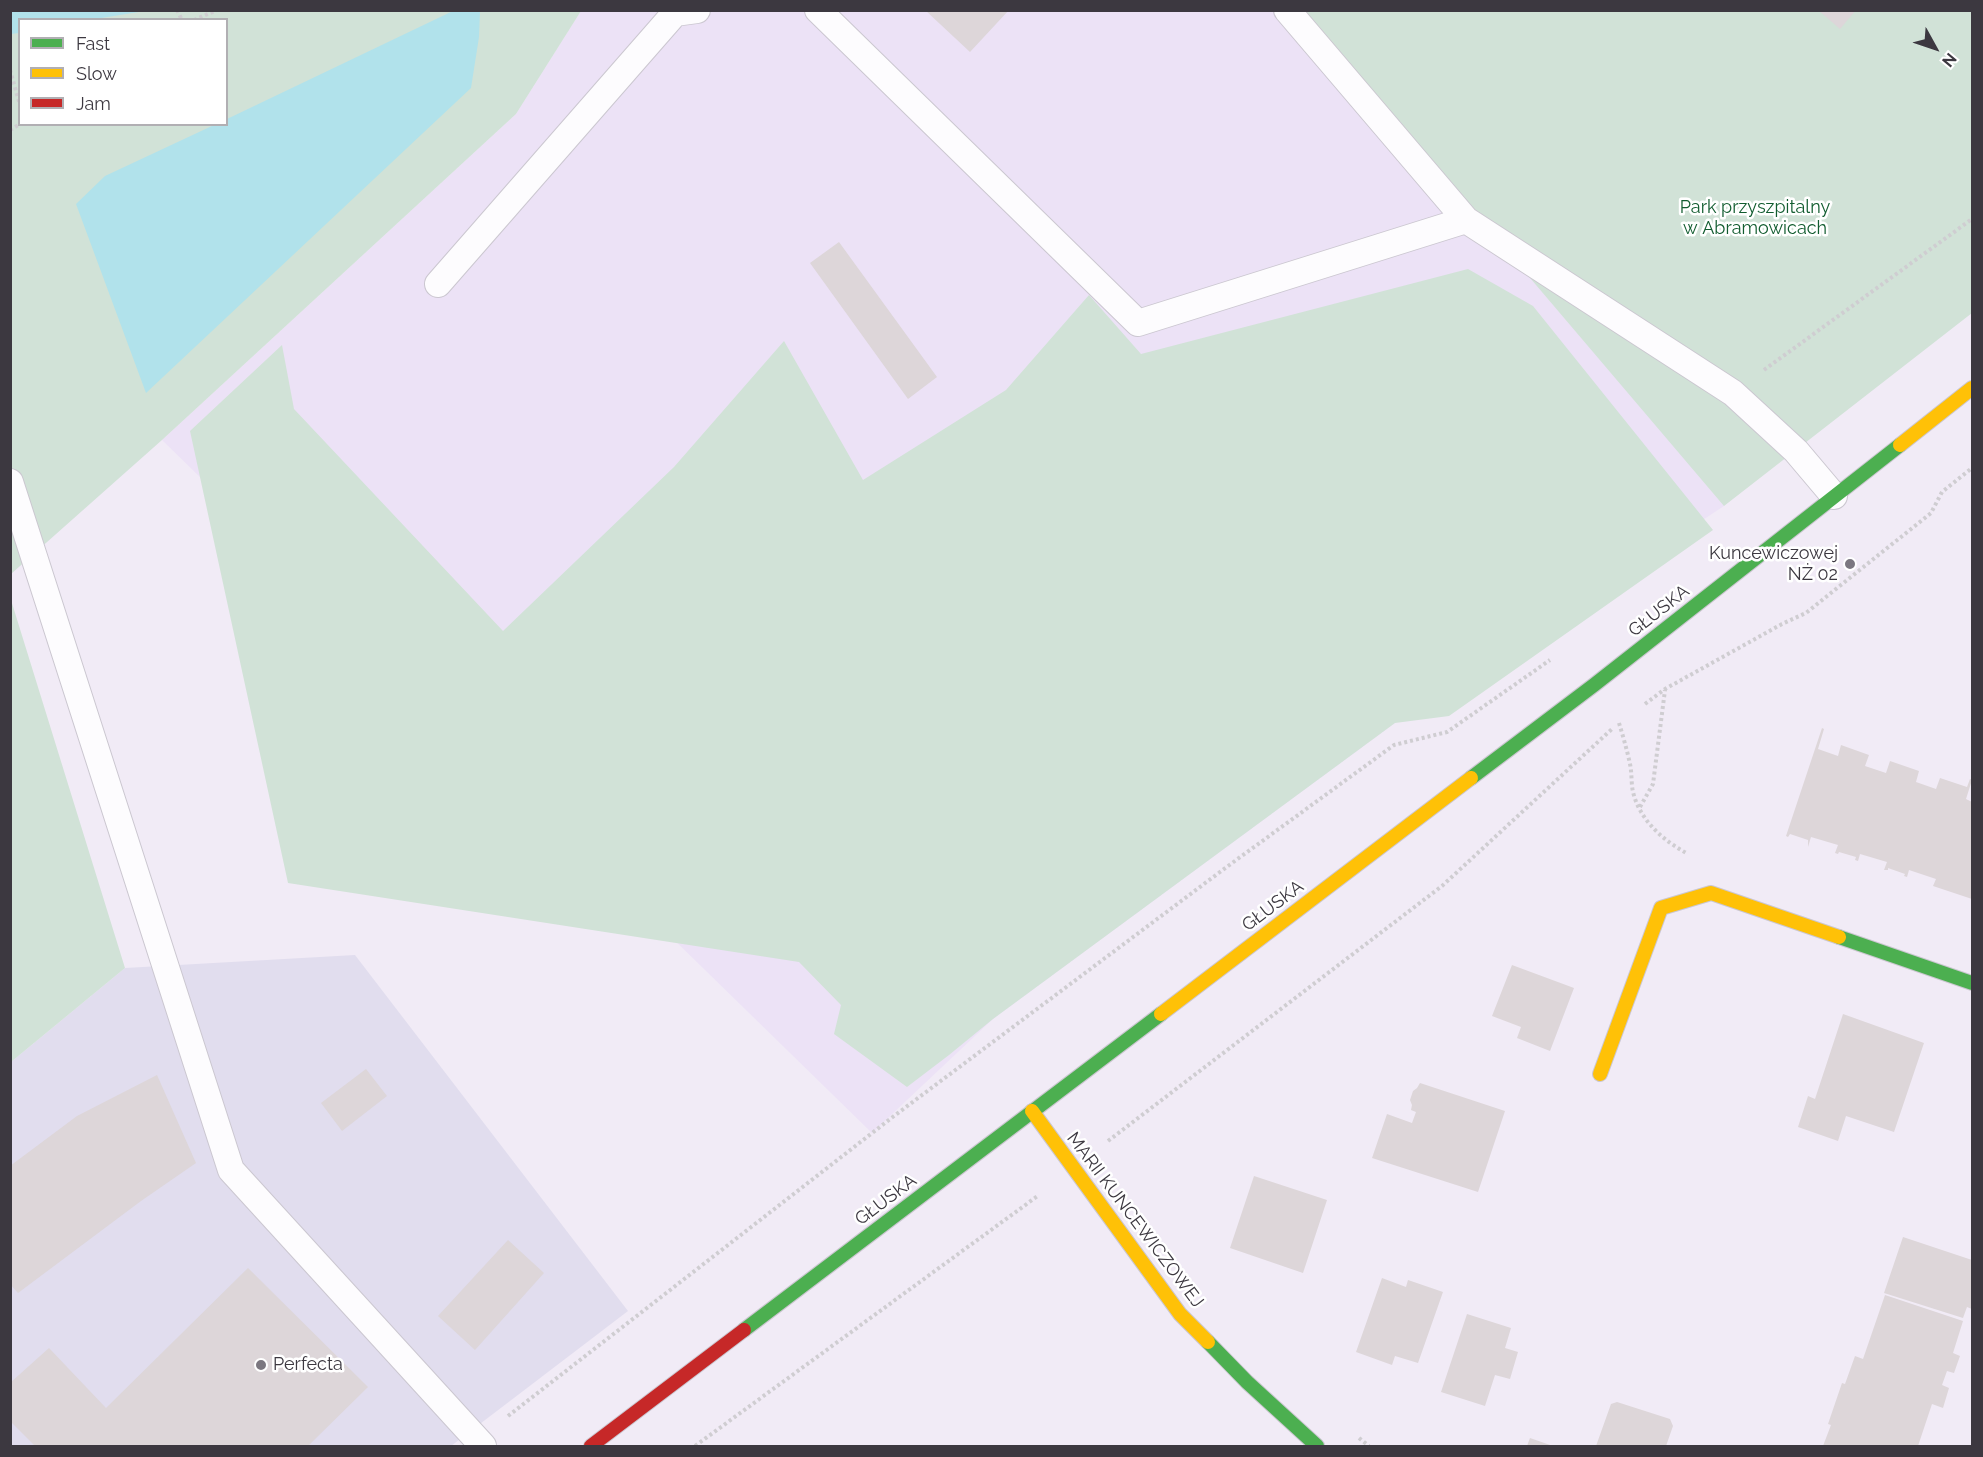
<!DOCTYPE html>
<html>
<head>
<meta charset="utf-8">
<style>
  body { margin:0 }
  #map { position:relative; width:1983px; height:1457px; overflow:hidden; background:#f1ebf6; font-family:Raleway,sans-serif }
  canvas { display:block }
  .frame { position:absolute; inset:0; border:12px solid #3c3840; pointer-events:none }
  .legend { position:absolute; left:18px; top:18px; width:210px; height:108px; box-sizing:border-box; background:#fff; border:2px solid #b1afb3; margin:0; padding:8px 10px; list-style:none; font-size:18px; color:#3c3840 }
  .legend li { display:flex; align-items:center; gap:12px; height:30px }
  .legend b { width:30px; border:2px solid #b1afb3 }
  .north { position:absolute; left:1905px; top:18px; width:60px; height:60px; -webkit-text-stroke:4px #fff; paint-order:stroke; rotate:130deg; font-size:16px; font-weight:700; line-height:24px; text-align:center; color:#3c3840 }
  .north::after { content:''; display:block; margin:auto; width:21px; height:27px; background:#3c3840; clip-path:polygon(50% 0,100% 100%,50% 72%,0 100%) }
</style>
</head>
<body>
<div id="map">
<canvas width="1983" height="1457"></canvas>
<div class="frame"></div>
<ul class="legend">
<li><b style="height:8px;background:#4caf50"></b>Fast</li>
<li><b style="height:8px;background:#ffc107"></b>Slow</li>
<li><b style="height:8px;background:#c62828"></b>Jam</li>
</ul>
<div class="north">N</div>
</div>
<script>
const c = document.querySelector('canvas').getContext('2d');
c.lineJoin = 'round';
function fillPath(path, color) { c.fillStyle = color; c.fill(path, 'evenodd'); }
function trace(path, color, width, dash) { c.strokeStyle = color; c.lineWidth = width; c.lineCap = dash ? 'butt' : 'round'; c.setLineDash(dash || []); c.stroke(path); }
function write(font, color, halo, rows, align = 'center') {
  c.font = font + ' Raleway,sans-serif'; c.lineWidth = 5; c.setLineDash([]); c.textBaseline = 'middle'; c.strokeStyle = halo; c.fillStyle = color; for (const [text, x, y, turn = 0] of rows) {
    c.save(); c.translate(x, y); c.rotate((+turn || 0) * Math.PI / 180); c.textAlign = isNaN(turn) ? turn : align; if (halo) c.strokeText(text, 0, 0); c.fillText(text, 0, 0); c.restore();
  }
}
fillPath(new Path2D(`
  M 355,955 L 628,1311 L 451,1446 L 11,1446 L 11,1062 L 125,968 Z`), '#e1ddee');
fillPath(new Path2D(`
  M 581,11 L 1972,11 L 1724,506 L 1395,723 L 993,1019 L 872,1133 L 162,440 L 516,114 Z`), '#ece2f6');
fillPath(new Path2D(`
  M 11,11 L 581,11 L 516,114 L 162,440 L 11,574 ZM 20,20 L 226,20 L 226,124 L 20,124 Z
  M 1303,11 L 1972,11 L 1972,313 L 1724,506 Z
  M 1468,269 L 1533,306 L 1713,530 L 1449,716 L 1395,723 L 993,1019 L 949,1055 L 907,1087 L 834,1034 L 841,1005 L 799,962 L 288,883 L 190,431 L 282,345 L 294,409 L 503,631 L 674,467 L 784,341 L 863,480 L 1006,390 L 1089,295 L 1141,354 Z
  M 11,600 L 125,968 L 11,1062 L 10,1062 Z`), '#d1e2d7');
fillPath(new Path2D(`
  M 11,10 L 145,10 L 145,11 L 95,19 L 20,20 L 19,33 L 11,34 Z
  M 455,10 L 480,11 L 479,37 L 471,88 L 146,393 L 76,204 L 105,176 L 214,125 L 226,124 L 227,119 Z`), '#b1e2eb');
fillPath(new Path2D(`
  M 925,10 L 1009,10 L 970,52 Z
  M 1818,10 L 1856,10 L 1840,29 Z
  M 839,242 L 937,377 L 908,399 L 810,263 Z
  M 1822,728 L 1824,729 L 1818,749 L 1838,756 L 1841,745 L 1869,755 L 1865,766 L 1886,773 L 1890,761 L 1919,771 L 1916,782 L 1936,789 L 1940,778 L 1967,787 L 1970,779 L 1972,780 L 1966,799 L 1972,802 L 1972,899 L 1933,886 L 1936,879 L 1909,870 L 1907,877 L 1904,876 L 1905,874 L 1888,868 L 1888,870 L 1884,870 L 1887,862 L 1860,854 L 1858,861 L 1855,860 L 1856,857 L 1839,852 L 1838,854 L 1835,853 L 1838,845 L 1811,837 L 1808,847 L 1808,840 L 1790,834 L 1788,837 L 1786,836 Z
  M 1512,965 L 1574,988 L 1550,1051 L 1517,1038 L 1521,1027 L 1492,1016 Z
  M 1843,1014 L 1924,1043 L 1894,1132 L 1846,1116 L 1838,1141 L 1798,1127 L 1808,1096 L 1815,1099 Z
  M 366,1069 L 387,1096 L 342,1131 L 321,1103 Z
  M 157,1075 L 196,1163 L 141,1201 L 18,1293 L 10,1284 L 10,1166 L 77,1116 Z
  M 1420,1083 L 1505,1111 L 1478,1192 L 1372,1158 L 1387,1114 L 1412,1123 L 1416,1112 L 1411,1110 L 1412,1105 L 1410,1100 L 1413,1091 L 1417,1088 Z
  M 1254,1176 L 1327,1200 L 1303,1273 L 1230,1248 Z
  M 1903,1237 L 1972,1260 L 1972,1309 L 1967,1307 L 1963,1318 L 1884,1293 Z
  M 508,1240 L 544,1273 L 475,1350 L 438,1316 Z
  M 248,1268 L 368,1387 L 308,1446 L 35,1446 L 10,1421 L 10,1383 L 49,1348 L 106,1408 Z
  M 1382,1278 L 1406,1287 L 1408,1280 L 1443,1292 L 1418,1363 L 1395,1356 L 1392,1365 L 1356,1352 Z
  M 1885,1295 L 1963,1321 L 1953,1353 L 1960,1356 L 1954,1373 L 1947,1371 L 1942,1385 L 1949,1388 L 1943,1408 L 1932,1404 L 1918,1446 L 1823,1446 L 1831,1425 L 1828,1424 L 1842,1383 L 1845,1384 L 1855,1356 L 1863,1359 Z
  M 1467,1314 L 1511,1328 L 1505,1348 L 1518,1352 L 1510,1379 L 1495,1375 L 1485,1406 L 1441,1392 Z
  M 1617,1402 L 1670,1419 L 1673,1426 L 1666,1446 L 1596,1446 L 1611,1404 Z
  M 1530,1438 L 1553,1446 L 1527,1446 Z`), '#ddd6d9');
const lane = new Path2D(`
  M 818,10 L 1138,323 L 1466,220 L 1733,393 L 1796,451 L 1834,496
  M 1287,10 L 1466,220
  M 438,284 L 675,13 L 697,10
  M 10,482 L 231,1170 L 483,1446`);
const fast = new Path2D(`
  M 1471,778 L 1594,685 L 1900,445
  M 1839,937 L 1972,983
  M 744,1330 L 1161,1014
  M 1208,1342 L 1247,1382 L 1317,1446`);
const slow = new Path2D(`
  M 1900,445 L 1972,388
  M 1161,1014 L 1471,778
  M 1600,1074 L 1661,908 L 1711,893 L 1839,937
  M 1032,1111 L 1180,1314 L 1208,1342`);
const jam = new Path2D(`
  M 591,1446 L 744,1330`);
trace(lane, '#cbc7d0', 28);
trace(fast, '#cbc7d0', 16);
trace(slow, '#cbc7d0', 16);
trace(jam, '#cbc7d0', 16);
trace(new Path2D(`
  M 177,10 L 182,20
  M 194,20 L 217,10
  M 10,70 L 20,105
  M 10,130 L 20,124
  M 1764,370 L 1972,219
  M 1645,704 L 1665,689 L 1782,624 L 1806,613 L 1931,513 L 1942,492 L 1972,468
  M 1619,723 C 1623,736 1627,750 1630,764 C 1632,773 1631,783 1633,792 C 1640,821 1664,841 1688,854
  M 1640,807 L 1653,784 L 1665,690
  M 1108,1141 L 1442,886 L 1613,728
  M 508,1416 L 894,1116 L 1228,866 L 1394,745 L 1447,732 L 1550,660
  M 1359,1438 L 1369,1446
  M 695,1446 L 1039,1195`), '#cfcdd1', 4, [3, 3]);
trace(lane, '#fdfcfe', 26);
trace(fast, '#4caf50', 14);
trace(slow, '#ffc107', 14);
trace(jam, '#c62828', 14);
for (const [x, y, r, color] of [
  [1850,564,6,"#7b7780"],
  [261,1365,6,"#7b7780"]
]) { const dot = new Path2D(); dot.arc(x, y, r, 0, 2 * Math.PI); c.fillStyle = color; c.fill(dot); trace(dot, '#fff', 2); }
write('18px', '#115c2f', '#fff', [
  ["Park przyszpitalny",1755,208],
  ["w Abramowicach",1755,229]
]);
write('18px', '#3c3840', '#fff', [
  ["Kuncewiczowej",1838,554],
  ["NŻ 02",1838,575],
  ["Perfecta",273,1365,"left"]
], 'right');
write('18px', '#3c3840', '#fff', [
  ["GŁUSKA",1659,611,-38],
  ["GŁUSKA",1273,906,-37],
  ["GŁUSKA",886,1200,-37],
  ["MARII KUNCEWICZOWEJ",1135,1220,53]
]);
</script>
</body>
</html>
